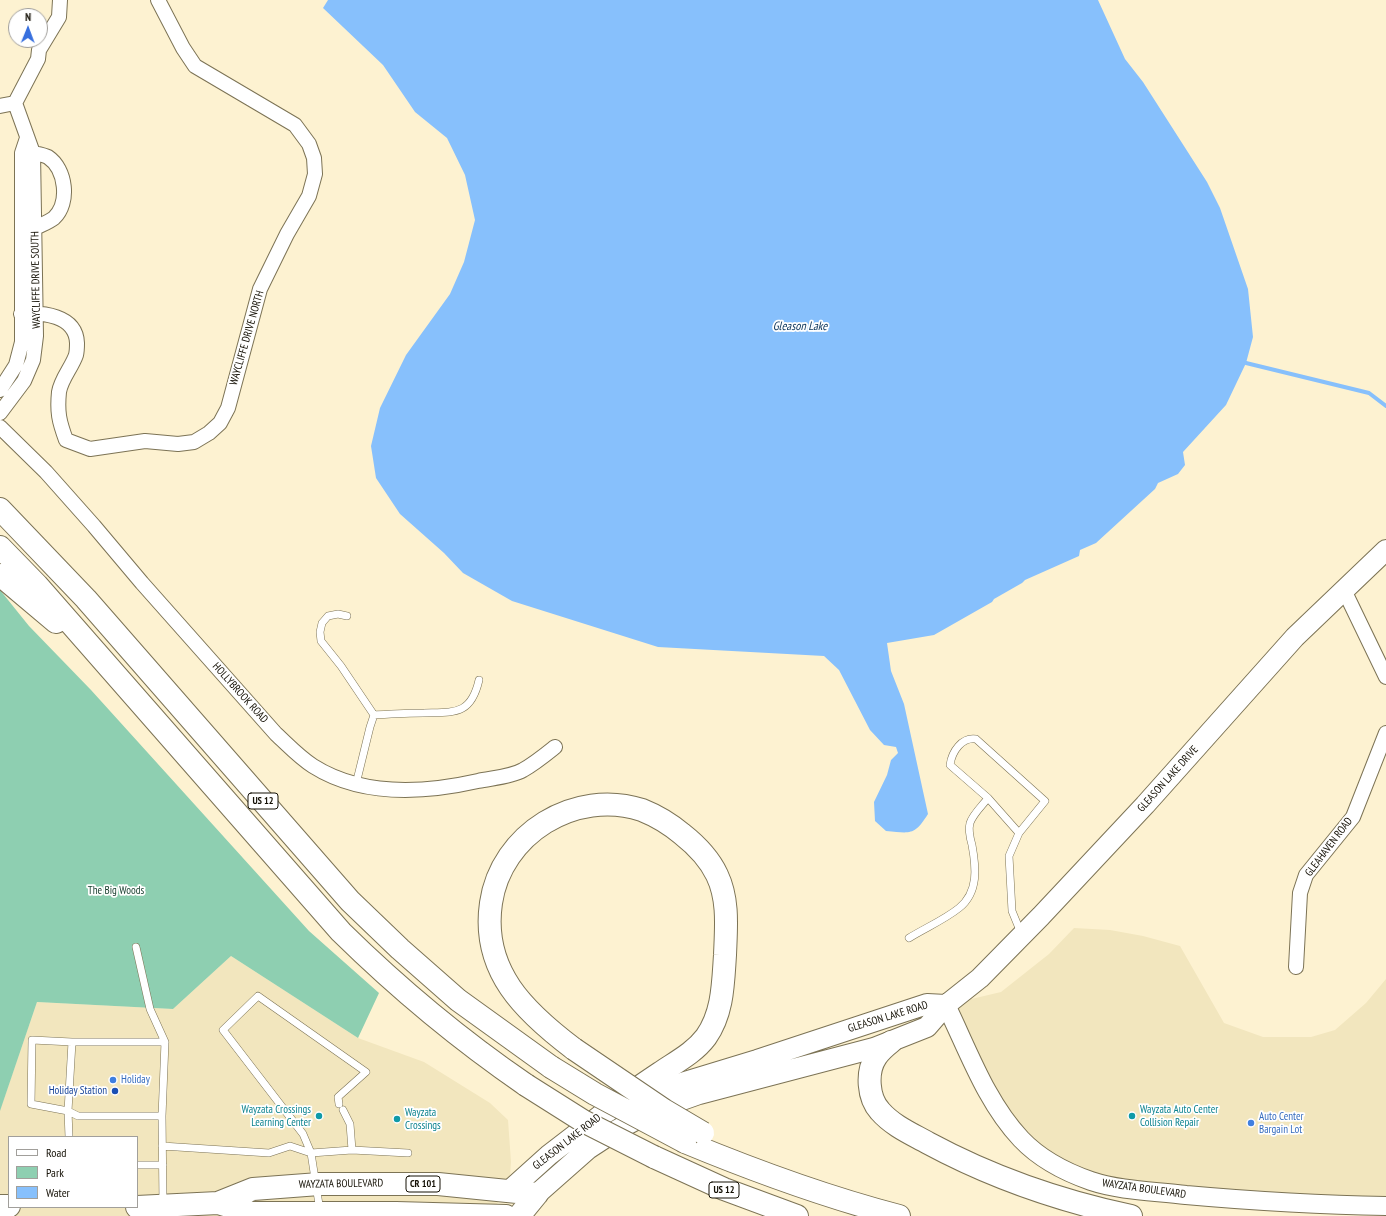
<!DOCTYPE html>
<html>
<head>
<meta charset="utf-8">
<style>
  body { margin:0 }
  #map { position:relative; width:1386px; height:1216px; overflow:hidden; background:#fdf2d1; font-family:"PT Sans Narrow",sans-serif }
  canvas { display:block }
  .legend { position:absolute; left:8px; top:1136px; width:130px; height:72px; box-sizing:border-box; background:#fff; border:1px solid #a19f9b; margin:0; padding:5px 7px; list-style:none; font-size:12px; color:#141005 }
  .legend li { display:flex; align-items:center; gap:8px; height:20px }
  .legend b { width:20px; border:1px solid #a19f9b }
  .north { position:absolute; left:8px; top:8px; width:40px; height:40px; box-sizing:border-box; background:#fff; border:1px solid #a19f9b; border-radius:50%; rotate:1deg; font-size:11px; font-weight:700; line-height:16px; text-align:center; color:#141005 }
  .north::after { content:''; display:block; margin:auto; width:14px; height:18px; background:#376fde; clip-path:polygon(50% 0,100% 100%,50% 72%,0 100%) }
</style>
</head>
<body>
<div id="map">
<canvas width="1386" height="1216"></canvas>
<ul class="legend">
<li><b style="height:5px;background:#fff"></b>Road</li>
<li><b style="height:11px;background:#8ecfb1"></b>Park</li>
<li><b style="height:11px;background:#87c0fc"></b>Water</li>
</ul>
<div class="north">N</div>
</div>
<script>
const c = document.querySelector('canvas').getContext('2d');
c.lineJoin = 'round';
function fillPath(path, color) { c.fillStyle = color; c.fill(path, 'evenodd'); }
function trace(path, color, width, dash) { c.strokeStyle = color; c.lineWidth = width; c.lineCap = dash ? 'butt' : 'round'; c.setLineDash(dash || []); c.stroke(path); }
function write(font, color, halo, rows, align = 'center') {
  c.font = font + ' "PT Sans Narrow",sans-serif'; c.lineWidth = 3.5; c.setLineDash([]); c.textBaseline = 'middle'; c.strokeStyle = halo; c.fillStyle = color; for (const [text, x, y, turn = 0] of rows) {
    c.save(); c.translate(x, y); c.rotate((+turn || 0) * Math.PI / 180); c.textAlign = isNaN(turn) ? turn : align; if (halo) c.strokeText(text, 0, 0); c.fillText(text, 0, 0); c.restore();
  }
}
fillPath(new Path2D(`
  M 1074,928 L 1110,930 L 1143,936 L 1180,946 L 1224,1023 L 1263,1037 L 1311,1037 L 1335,1030 L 1366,1003 L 1386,979 L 1386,1206 L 1118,1187 L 1022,1140 L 946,1005 L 1001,992 L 1049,954 Z
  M 231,956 L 358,1038 L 424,1062 L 490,1103 L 508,1120 L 511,1162 L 509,1191 L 485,1216 L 0,1216 L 0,1110 L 37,1002 L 173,1009 ZM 9,1137 L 137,1137 L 137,1207 L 9,1207 Z`), '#f2e6be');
fillPath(new Path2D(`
  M 0,590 L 29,626 L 91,690 L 309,931 L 379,993 L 358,1038 L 231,956 L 173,1009 L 37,1002 L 0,1111 Z`), '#8ecfb1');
fillPath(new Path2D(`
  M 328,0 L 1098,0 L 1125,59 L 1143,82 L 1207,182 L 1220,208 L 1248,289 L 1253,337 L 1246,363 L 1226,405 L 1183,452 L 1185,465 L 1178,474 L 1158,483 L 1155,489 L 1096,543 L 1080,550 L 1079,556 L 1025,580 L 1022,583 L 994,599 L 992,602 L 934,635 L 887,643 L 891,671 L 904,704 L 928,814 C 914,836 911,833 886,831 L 875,821 L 874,802 L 887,775 L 891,760 L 898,753 L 896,747 L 884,745 L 870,730 L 839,670 L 824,656 L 658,647 L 512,601 L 463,573 L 444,553 L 400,514 L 376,478 L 371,446 L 380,408 L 406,355 L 450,294 L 464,262 L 475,220 L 465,175 L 447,138 L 415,112 L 383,65 L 323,8 Z`), '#87c0fc');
trace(new Path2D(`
  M 1246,363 L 1369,393 L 1386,406`), '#87c0fc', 4);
const service = new Path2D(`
  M 347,616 L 338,614 L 328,616 L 322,623 L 320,632 L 321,641 L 341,666 L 374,715 C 391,714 407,713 424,713 C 455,712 471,715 479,680
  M 356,784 L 370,727 L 374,715
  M 1019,833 L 1045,801 L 976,739 C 962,737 952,751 950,765 L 988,798 L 1019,833 L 1009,856 L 1012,911 L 1021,933
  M 909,938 C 925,928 944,920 959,908 C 979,892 976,867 972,845 C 970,838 968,830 970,823 C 973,814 982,806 988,798
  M 136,947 L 150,1009 L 165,1042
  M 32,1040 L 72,1042 L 68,1111 L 31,1104 Z
  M 72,1042 L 165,1042 L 162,1116
  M 339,1104 L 338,1097 L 366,1072 L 258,996 L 223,1030 L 303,1134 L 311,1153 L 352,1150 L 408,1153
  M 343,1110 L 350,1124 L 352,1150
  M 69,1137 L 68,1111 L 78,1116 L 162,1116 L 163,1204
  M 162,1146 L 269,1153 L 290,1146 L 311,1153 L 320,1211
  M 137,1165 L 163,1165`);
const minor = new Path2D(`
  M 15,103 L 38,59 L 39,50 L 59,17 L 60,0
  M 0,106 L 15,103
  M 33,153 C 38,154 44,155 48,157 C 66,169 70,203 54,218 C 49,222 41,225 35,228
  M 21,314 C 42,312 76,315 77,343 C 77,347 77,351 76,355 C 72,367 61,379 59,392 C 57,412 59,421 66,440 L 90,449 L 145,441 L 178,444 L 194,442 L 209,433 L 220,423 L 228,408 L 260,289 L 287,234 L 309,196 L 315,174 L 314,158 L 309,144 L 295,125 L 195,66 L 183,48 L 158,0
  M 0,390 L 16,365 L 22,342 L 22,153 L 27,138
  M 0,413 L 24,381 L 33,360 L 36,336 L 33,153 L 15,103
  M 0,427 L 46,472 L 94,526 L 142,583 L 276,734 C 288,745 299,757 313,766 C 362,797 425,793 478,781 C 492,778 511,777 523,770 C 534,764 545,755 555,747
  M 1344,590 L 1386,677
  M 1296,967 L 1300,893 L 1306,875 L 1353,817 L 1386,733`);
const tertiary = new Path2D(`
  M 946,1005 C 968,1050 986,1102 1021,1139 C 1040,1159 1065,1172 1091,1181 C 1121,1191 1155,1191 1186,1195 C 1253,1201 1319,1205 1386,1206`);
const secondary = new Path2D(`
  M 632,1101 L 665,1088 L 757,1060 L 927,1004 L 946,1005
  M 509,1191 L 549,1155 L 601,1115
  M 537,1194 L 588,1149 L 617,1130 L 654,1110 L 699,1094 L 874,1048 L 927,1027 L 946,1005 L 980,978 L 1041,916 L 1145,805 L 1295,637 L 1386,550`);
const primary = new Path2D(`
  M 218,1203 L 252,1213 L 396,1213 L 506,1216
  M 0,1206 L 9,1206
  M 137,1207 L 218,1203 L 253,1189 L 319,1184 L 438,1184 L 537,1194
  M 519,1216 L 537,1194`);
const motorway = new Path2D(`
  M 0,509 L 86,599 L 350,901 L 400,949 L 458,1000 L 551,1067
  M 0,547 L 37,585 L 341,932 C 400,990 459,1039 526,1085
  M 0,575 L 56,622
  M 891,1042 C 886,1046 880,1051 876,1057 C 866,1072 868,1098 880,1111 C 893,1126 912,1134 928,1143 C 993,1178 1060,1201 1131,1216
  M 574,1049 C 525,1012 481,971 491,903 C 501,834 575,788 642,810 C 657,816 670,824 682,834 C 696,845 709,858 717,875 C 729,900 726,928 725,955 C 723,984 723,1013 706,1037 C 694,1053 676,1062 660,1073 C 642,1085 624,1097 607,1111
  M 685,1142 C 755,1171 826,1197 899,1216
  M 654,1157 L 724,1189 L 797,1216`);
trace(service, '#7c7355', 8);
trace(minor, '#7c7355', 16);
trace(tertiary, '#7c7355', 20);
trace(secondary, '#7c7355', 22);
trace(primary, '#7c7355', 24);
trace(motorway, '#7c7355', 24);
trace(service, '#fff', 7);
trace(minor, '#fff', 14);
trace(tertiary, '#fff', 18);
trace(secondary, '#fff', 20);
trace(primary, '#fff', 22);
trace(motorway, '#fff', 22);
const motorwayBridge = new Path2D(`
  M 574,1049 L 664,1110 L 703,1133
  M 551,1067 L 595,1094 L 685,1142
  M 526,1085 L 583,1121 L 654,1157`);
trace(motorwayBridge, '#7c7355', 24, []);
trace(motorwayBridge, '#fff', 22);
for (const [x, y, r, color] of [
  [113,1080,4,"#3f7fe0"],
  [115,1091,4,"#1a4fb4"],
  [319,1116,4,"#0f9aa8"],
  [1132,1116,4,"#0f9aa8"],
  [397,1119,4,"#0f9aa8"],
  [1251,1123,4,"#3f7fe0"]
]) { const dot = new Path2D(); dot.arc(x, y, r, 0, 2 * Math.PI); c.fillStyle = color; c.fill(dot); trace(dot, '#fff', 1.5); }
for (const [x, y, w] of [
  [263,801,30],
  [423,1184,34],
  [724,1190,30]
]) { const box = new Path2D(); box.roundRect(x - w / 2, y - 8, w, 16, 3); c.fillStyle = '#fff'; c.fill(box); trace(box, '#141005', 1); }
write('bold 10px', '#141005', null, [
  ["US 12",263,801],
  ["CR 101",423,1184],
  ["US 12",724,1190]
]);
write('11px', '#141005', '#fff', [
  ["WAYCLIFFE DRIVE SOUTH",36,280,-91],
  ["WAYCLIFFE DRIVE NORTH",247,338,-74],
  ["HOLLYBROOK ROAD",240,693,48],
  ["GLEASON LAKE DRIVE",1168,779,-48],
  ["GLEAHAVEN ROAD",1329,847,-53],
  ["GLEASON LAKE ROAD",888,1017,-17],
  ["GLEASON LAKE ROAD",567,1142,-38],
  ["WAYZATA BOULEVARD",341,1184,-1],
  ["WAYZATA BOULEVARD",1144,1189,8]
]);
write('11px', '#143c2b', '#fff', [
  ["The Big Woods",116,891]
]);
write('11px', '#366cbe', '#fff', [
  ["Holiday",121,1080],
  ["Auto Center",1259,1117],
  ["Bargain Lot",1259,1130]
], 'left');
write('11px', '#164399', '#fff', [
  ["Holiday Station",107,1091]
], 'right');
write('11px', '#0d838f', '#fff', [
  ["Wayzata Crossings",311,1110,"right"],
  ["Learning Center",311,1123,"right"],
  ["Wayzata Auto Center",1140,1110],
  ["Collision Repair",1140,1123],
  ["Wayzata",405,1113],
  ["Crossings",405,1126]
], 'left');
write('italic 12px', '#0d365c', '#fff', [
  ["Gleason Lake",800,327]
]);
</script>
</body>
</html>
